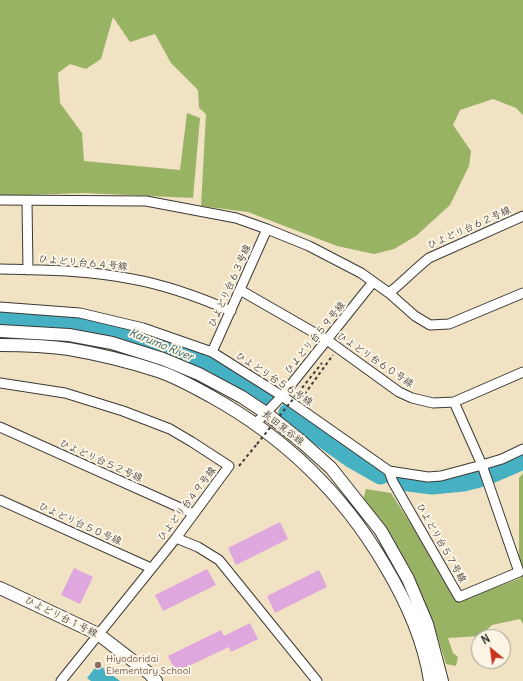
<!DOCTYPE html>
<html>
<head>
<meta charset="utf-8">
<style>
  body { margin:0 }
  #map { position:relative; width:523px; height:681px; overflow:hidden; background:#f0e2c2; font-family:Delius,sans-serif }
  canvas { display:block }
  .north { position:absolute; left:471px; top:629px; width:40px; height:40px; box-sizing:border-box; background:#fcf5e5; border:1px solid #a29e95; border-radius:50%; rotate:331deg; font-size:11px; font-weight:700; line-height:16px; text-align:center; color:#1c1c1c }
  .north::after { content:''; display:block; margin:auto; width:14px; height:18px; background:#c8321e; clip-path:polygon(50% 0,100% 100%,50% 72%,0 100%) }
</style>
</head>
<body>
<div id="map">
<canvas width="523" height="681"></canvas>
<div class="north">N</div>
</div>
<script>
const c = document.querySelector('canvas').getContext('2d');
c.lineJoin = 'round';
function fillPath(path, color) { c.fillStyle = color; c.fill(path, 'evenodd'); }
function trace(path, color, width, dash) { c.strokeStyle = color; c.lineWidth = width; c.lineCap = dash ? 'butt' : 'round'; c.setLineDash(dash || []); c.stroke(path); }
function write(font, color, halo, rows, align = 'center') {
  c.font = font + ' Delius,"Klee One",sans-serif'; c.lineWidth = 4; c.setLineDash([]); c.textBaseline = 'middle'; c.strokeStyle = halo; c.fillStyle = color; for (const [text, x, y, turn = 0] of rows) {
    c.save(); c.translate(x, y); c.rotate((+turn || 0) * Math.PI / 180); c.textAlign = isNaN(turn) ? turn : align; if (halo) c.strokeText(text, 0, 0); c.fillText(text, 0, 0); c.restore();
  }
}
fillPath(new Path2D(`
  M 0,0 L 523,0 L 523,115 L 516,108 L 493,99 L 460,110 L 453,125 L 471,151 L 469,166 L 450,205 L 416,236 L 394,249 L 374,254 L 337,246 L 248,212 L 201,206 L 206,114 L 199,108 L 198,90 L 171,63 L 155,34 L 130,42 L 113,17 L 101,59 L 86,69 L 70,64 L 58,73 L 60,103 L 82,133 L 84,161 L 180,170 L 187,113 L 200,118 L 193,198 L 84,193 L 0,196 Z
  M 523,473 L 523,624 L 520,619 L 492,625 L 480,636 L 448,638 L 453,653 L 458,657 L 456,666 L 446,664 L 432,619 L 394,540 L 363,500 L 366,489 L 391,493 L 460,601 L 521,578 L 519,557 L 519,478 Z`), '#99b365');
fillPath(new Path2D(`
  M 98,664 L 120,681 L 91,681 L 87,678 Z`), '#45b1c3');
trace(new Path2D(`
  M 0,317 L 25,317 L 129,332 L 182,352 L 232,374 L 266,396
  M 289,413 L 351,457 L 381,474
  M 491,473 L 523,459
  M 401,480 L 432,484 L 463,481 L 479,477`), '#45b1c3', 21);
fillPath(new Path2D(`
  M 280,522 L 288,539 L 236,565 L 228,548 Z
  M 74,568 L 93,577 L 80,604 L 61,595 Z
  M 207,569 L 216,585 L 163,611 L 155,595 Z
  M 319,570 L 327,587 L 275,613 L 267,596 Z
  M 250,623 L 258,639 L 231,652 L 229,647 L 176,672 L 168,656 L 221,630 L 224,636 Z`), '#dea7de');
const minor = new Path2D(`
  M 0,200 L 146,201 L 236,218 L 267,229 L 309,246 L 361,273 L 389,293 L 415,316 L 430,325 L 449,324 L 523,293
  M 27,201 L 28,270
  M 0,269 C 44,270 88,270 132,279 C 166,285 199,297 231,311
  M 240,290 L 327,340 L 399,392 L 412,398 L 433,403 L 454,402 L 523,372
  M 389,293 C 403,282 415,269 429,258 L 523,216
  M 0,307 L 80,313 L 143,328 L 212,352 L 282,396 L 389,471 L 428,477 L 441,476 L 482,465 L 502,459 L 523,449
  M 212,352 L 267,229
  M 0,383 L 65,393 L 123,411 L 170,429 L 192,442 L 229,466 L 176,538 L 61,681
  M 256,423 L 282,396 L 373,282
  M 0,427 L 194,514
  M 389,471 L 393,482 L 459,597 L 519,572 L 482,465 L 454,402
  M 0,500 L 151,568
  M 176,538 L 198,547 L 219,560 L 317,681`);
const tertiary = new Path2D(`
  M 0,331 L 69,335 L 112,343 L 163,359 L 199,374 L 242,397 L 266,413 L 302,442 L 331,468 L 381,531 L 408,579 L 427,624 L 442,681
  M 0,345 C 23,345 47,346 69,349 C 98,354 127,361 155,370 C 175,376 194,387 212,397 C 284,437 342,493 384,564 C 405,599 424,640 430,681
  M 0,588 L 98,634 L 150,674 L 156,681`);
trace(minor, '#3c3a35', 11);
trace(tertiary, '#3c3a35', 14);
trace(new Path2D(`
  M 301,399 L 333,355
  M 239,466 L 257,444`), '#3c3a35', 2, [3, 3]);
trace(minor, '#fff', 9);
trace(tertiary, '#fff', 12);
trace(new Path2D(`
  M 257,444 L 322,363`), '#3c3a35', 2, [3, 3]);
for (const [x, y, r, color] of [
  [98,665,4,"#8d6e63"]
]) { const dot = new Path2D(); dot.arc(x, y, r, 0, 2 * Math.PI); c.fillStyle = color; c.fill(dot); trace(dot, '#fcf5e5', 1.5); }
write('10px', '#1c1c1c', '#fcf5e5', [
  ["ひよどり台６２号線",469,228,-24],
  ["ひよどり台６４号線",83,263,5],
  ["ひよどり台６３号線",230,286,-66],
  ["ひよどり台５９号線",315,338,-51],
  ["ひよどり台６０号線",375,360,34],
  ["ひよどり台５６号線",274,379,33],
  ["長田箕谷線",283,428,38],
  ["ひよどり台５２号線",101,461,24],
  ["ひよどり台４９号線",187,504,-53],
  ["ひよどり台５０号線",80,524,24],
  ["ひよどり台５７号線",441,543,60],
  ["ひよどり台１号線",61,617,26]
]);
write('10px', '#785e54', '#fcf5e5', [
  ["Hiyodoridai",106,659],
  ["Elementary School",106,671]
], 'left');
write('italic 11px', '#2e5f67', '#fcf5e5', [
  ["Karumo River",161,345,22]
]);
</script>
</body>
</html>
